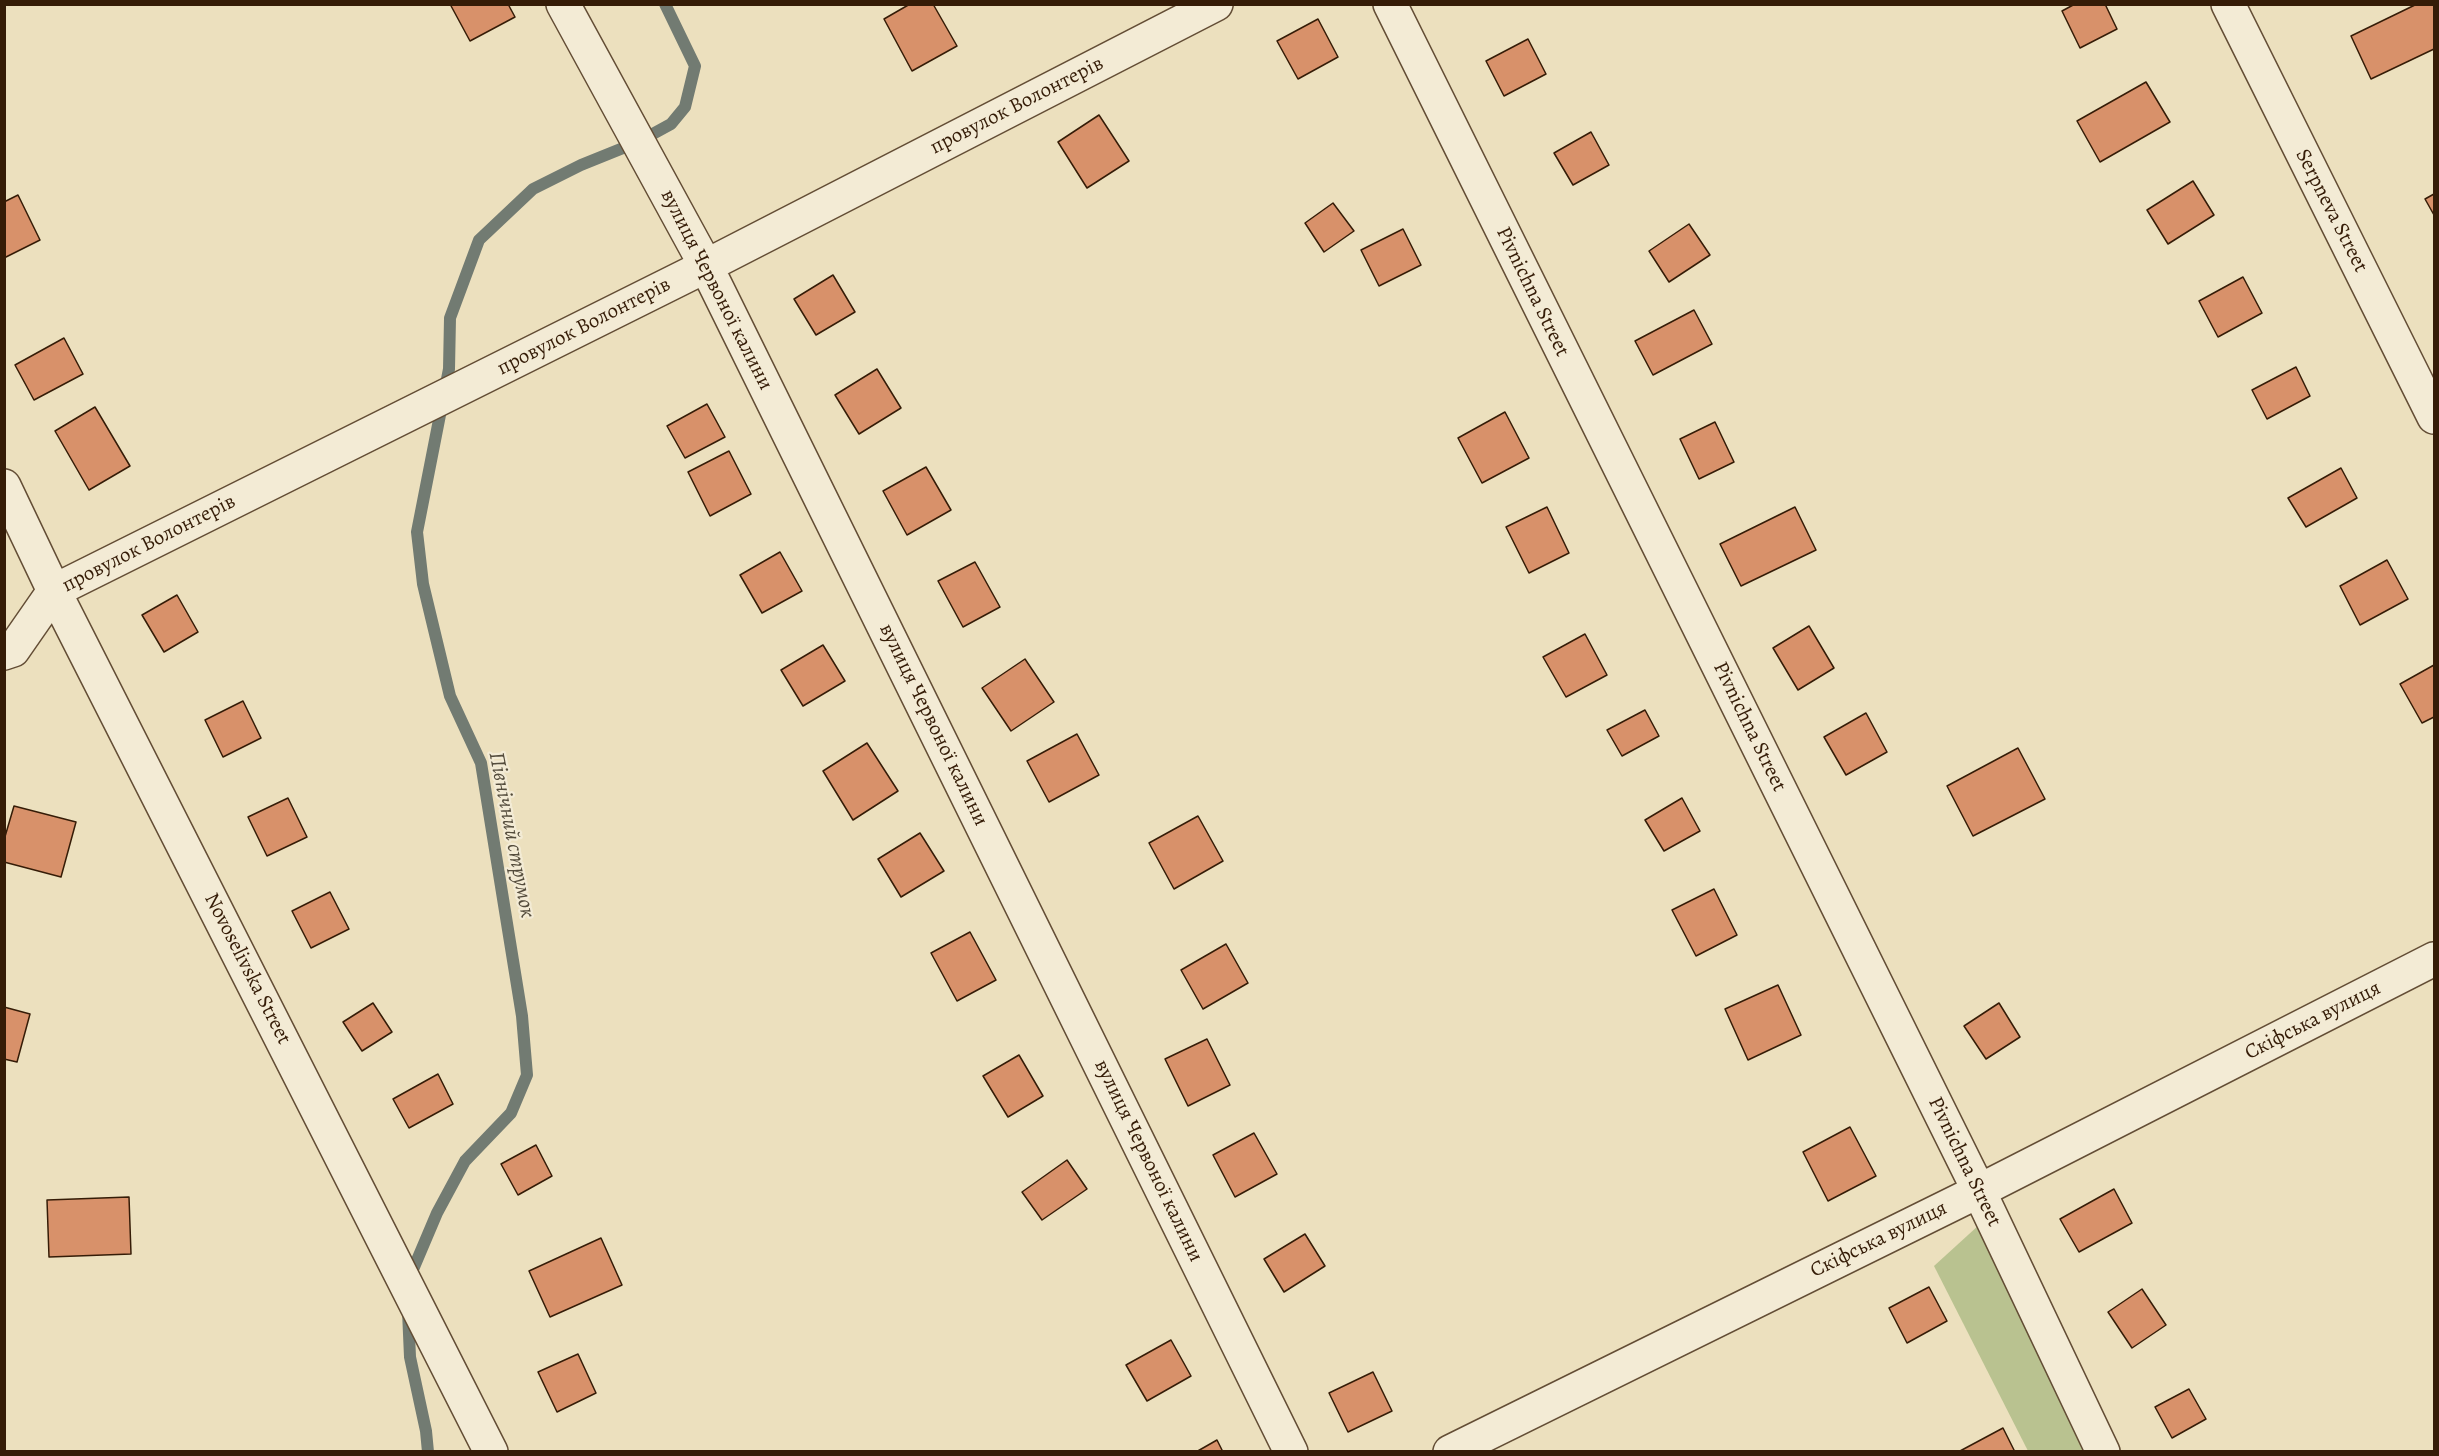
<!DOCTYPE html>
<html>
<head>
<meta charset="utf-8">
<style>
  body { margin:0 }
  #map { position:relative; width:2439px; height:1456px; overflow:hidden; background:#ece0be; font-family:Alegreya,serif }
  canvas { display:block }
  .frame { position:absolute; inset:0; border:6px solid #351c07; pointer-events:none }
</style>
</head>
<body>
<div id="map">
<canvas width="2439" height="1456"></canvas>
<div class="frame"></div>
</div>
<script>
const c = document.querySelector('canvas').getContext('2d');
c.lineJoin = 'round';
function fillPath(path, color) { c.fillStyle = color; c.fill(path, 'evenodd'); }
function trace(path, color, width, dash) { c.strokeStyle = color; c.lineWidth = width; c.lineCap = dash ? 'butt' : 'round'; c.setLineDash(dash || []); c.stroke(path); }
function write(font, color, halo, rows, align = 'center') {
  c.font = font + ' Alegreya,serif'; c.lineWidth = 4.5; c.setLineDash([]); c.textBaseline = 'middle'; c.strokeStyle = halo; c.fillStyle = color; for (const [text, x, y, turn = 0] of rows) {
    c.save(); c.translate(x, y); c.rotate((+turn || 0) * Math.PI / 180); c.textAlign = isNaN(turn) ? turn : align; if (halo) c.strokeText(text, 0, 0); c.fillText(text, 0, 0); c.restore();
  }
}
fillPath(new Path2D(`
  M 1979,1225 L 2087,1451 L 2028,1451 L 1934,1266 Z`), '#b9c290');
trace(new Path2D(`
  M 409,1279 L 437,1213 L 465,1161 L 511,1113 L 527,1075 L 522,1016 L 481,763 L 450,696 L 423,584 L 417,532 L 449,369 L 450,318 L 479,240 L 533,189 L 581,165 L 638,142 L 671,124 L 685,107 L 695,66 L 665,4
  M 408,1311 L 410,1357 L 426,1431 L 428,1452`), '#727b72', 12);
const building = new Path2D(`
  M 450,4 L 508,4 L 515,17 L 470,41 Z
  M 910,4 L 933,4 L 957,46 L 912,71 L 884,19 Z
  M 2075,4 L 2105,4 L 2117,29 L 2080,48 L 2062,11 Z
  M 2417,4 L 2434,4 L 2434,49 L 2371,79 L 2351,36 Z
  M 1318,19 L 1338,57 L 1298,79 L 1277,41 Z
  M 1528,39 L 1546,74 L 1504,96 L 1486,61 Z
  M 2146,82 L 2170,122 L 2100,162 L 2077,121 Z
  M 1099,115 L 1129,161 L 1087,188 L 1058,142 Z
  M 1591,132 L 1609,165 L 1573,185 L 1554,153 Z
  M 2193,181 L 2214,215 L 2168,244 L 2147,210 Z
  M 2434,194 L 2434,215 L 2425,199 Z
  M 18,195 L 40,240 L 4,258 L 4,202 Z
  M 1333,203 L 1354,231 L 1324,252 L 1305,223 Z
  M 1689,224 L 1710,255 L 1669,282 L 1649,251 Z
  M 1403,229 L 1421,265 L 1379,286 L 1361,250 Z
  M 833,275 L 855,312 L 816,335 L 794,299 Z
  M 2243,277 L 2262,313 L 2218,337 L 2199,301 Z
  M 1694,310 L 1712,344 L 1653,375 L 1635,341 Z
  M 64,338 L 83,374 L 34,400 L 15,365 Z
  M 2296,367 L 2310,396 L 2267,419 L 2252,390 Z
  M 877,369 L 901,408 L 859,434 L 835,395 Z
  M 707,404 L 725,437 L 685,458 L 667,426 Z
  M 95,407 L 130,466 L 89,490 L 55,431 Z
  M 1505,412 L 1529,458 L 1482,483 L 1458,438 Z
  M 1715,422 L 1734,462 L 1699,479 L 1680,439 Z
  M 729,451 L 751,494 L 710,516 L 688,472 Z
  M 926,467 L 951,510 L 907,535 L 883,491 Z
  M 2341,468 L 2357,498 L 2306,527 L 2288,498 Z
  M 1547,507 L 1569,553 L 1529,573 L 1506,527 Z
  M 1795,507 L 1816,550 L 1741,586 L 1720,544 Z
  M 780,552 L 802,591 L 762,613 L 740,575 Z
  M 2387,560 L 2408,599 L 2360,625 L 2340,586 Z
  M 975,562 L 1000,607 L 963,627 L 938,581 Z
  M 177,595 L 198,632 L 164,652 L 142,615 Z
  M 1809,626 L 1834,668 L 1798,690 L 1773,648 Z
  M 1585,634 L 1607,675 L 1566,697 L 1543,657 Z
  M 823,645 L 845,681 L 803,706 L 781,670 Z
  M 1025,659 L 1054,702 L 1011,731 L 982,688 Z
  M 2434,665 L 2434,717 L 2422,723 L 2400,684 Z
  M 243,701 L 261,738 L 223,757 L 205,720 Z
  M 1645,710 L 1659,736 L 1622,756 L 1607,730 Z
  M 1866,713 L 1887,752 L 1846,775 L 1824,737 Z
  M 1077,734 L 1099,775 L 1049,802 L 1027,761 Z
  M 867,743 L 898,791 L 853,820 L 823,771 Z
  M 2018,748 L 2045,799 L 1973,836 L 1947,786 Z
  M 288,798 L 307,837 L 267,856 L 248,817 Z
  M 1682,798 L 1700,831 L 1664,851 L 1645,820 Z
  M 14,806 L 76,822 L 61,877 L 4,862 L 4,840 Z
  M 1198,816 L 1223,861 L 1174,889 L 1149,843 Z
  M 920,833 L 944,871 L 901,897 L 878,859 Z
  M 1714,889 L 1737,935 L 1696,956 L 1672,910 Z
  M 330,892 L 349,929 L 311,948 L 292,911 Z
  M 970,932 L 996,980 L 957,1001 L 931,953 Z
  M 1226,944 L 1248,983 L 1203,1009 L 1181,970 Z
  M 1778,985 L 1801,1035 L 1748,1060 L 1725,1009 Z
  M 373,1003 L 392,1032 L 362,1051 L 343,1022 Z
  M 1999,1003 L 2020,1037 L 1986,1059 L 1964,1026 Z
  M 4,1007 L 30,1014 L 17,1062 L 4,1059 Z
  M 1207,1039 L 1230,1085 L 1188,1106 L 1165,1059 Z
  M 1019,1055 L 1043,1096 L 1008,1117 L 983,1076 Z
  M 438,1074 L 453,1104 L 409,1128 L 393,1099 Z
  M 1850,1127 L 1876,1176 L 1828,1201 L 1803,1152 Z
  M 1254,1133 L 1277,1174 L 1235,1197 L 1213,1155 Z
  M 536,1145 L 552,1176 L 518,1195 L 501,1164 Z
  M 1067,1160 L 1087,1189 L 1042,1220 L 1022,1192 Z
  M 2114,1189 L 2132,1223 L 2079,1252 L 2060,1219 Z
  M 129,1197 L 131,1254 L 49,1257 L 47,1200 Z
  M 1305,1234 L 1325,1266 L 1284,1292 L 1264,1259 Z
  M 601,1238 L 622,1285 L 550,1317 L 529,1271 Z
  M 1929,1287 L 1947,1321 L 1907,1343 L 1889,1308 Z
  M 2142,1289 L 2166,1325 L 2132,1348 L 2108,1312 Z
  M 1171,1340 L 1191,1376 L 1147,1401 L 1126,1365 Z
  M 578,1354 L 596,1393 L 557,1412 L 538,1372 Z
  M 1373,1372 L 1392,1411 L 1348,1432 L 1329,1393 Z
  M 2189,1389 L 2206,1419 L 2172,1438 L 2155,1407 Z
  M 2003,1428 L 2015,1452 L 1961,1452 L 1960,1451 Z
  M 1217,1440 L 1223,1452 L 1196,1452 Z`);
fillPath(building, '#d8916a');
trace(building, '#351c07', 1.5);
const minor = new Path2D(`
  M 563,4 L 706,266 L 1291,1452
  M 1390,4 L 1979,1191 L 2103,1452
  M 2228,4 L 2434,417
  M 4,486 L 54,591 L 491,1452
  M 4,653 L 13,650 L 54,591 L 706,266 L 1216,4
  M 1450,1452 L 1979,1191 L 2434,959`);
trace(minor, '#634d35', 36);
trace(minor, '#f3ebd5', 33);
write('21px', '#351c07', '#f3ebd5', [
  ["провулок Волонтерів",1017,106,-27],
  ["Serpneva Street",2331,211,63],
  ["вулиця Червоної калини",716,290,63],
  ["Pivnichna Street",1532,292,64],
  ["провулок Волонтерів",584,327,-27],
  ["провулок Волонтерів",149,544,-27],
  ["вулиця Червоної калини",933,725,64],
  ["Pivnichna Street",1749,727,64],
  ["Novoselivska Street",247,969,63],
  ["Скіфська вулиця",2313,1021,-27],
  ["вулиця Червоної калини",1148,1161,64],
  ["Pivnichna Street",1964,1162,64],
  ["Скіфська вулиця",1879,1240,-26]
]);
write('italic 22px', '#544c3c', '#f3ebd5', [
  ["Північний струмок",511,835,79]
]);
</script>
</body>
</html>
